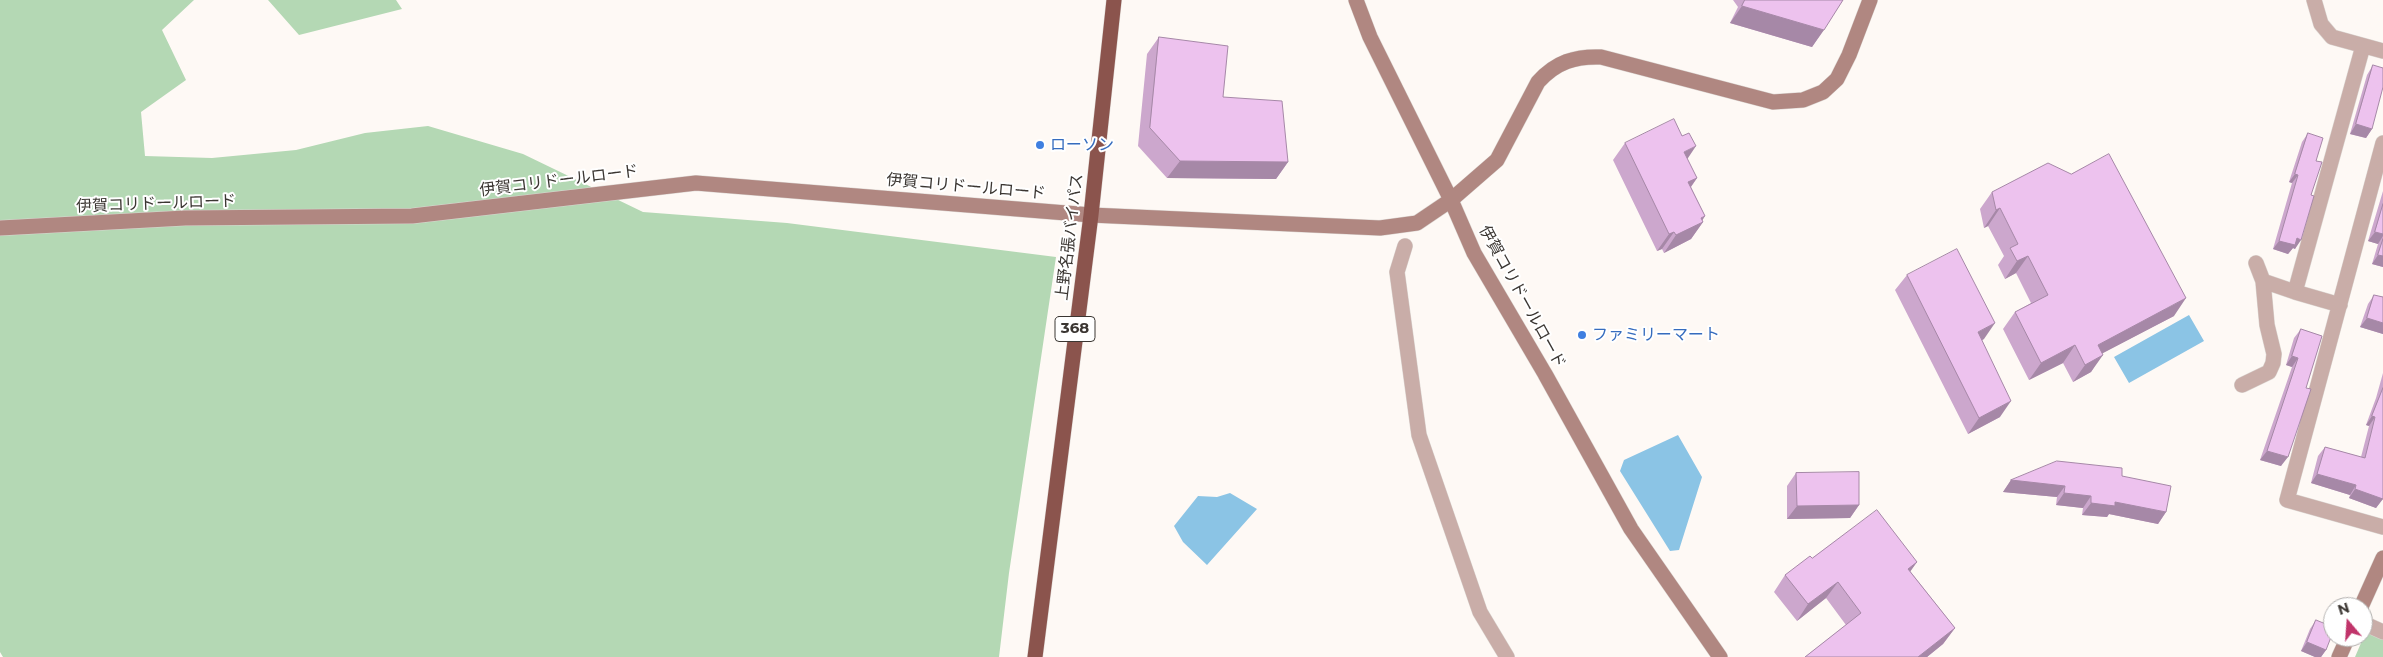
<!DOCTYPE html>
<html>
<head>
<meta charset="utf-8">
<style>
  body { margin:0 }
  #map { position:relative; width:2383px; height:657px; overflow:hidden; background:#fef9f5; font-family:Montserrat,sans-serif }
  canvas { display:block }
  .north { position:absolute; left:2323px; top:597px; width:50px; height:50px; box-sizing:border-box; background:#fff; border:1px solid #b1afad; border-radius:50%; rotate:342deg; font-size:14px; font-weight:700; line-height:20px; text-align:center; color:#3b3632 }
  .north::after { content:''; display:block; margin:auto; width:18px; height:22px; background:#c0346a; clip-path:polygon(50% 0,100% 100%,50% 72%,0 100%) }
</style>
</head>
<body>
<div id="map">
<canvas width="2383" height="657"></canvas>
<div class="north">N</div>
</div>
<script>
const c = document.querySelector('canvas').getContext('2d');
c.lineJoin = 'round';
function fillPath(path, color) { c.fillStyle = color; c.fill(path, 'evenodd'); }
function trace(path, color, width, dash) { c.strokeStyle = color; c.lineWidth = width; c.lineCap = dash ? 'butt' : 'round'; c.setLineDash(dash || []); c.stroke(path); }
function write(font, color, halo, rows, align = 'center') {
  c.font = font + ' Montserrat,"Noto Sans JP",sans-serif'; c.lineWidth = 4; c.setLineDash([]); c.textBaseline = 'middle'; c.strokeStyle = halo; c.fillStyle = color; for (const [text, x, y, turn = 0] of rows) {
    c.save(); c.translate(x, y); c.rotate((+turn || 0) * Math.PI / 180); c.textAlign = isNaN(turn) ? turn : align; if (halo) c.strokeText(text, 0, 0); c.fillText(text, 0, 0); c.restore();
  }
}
fillPath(new Path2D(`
  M 0,0 L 194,0 L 162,30 L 186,80 L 141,112 L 145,156 L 212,158 L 296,150 L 365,133 L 428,126 L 523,154 L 643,212 L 787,223 L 1056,257 L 1009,573 L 999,657 L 3,657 L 0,652 Z
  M 268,0 L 396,0 L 402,9 L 299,35 Z
  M 2370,634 L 2383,639 L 2383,657 L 2355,657 L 2364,636 Z`), '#b4d8b4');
fillPath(new Path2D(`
  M 2189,315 L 2204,341 L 2129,383 L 2114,357 Z
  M 1678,435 L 1702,477 L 1679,550 L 1670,551 L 1620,471 L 1624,460 Z
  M 1230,493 L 1257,509 L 1207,565 L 1183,542 L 1174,526 L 1198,496 L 1217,497 Z`), '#8bc4e5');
const street = new Path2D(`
  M 2314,0 L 2321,24 L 2332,37 L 2383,51
  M 2383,143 L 2287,500 L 2383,527
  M 1405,246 L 1397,272 L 1419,435 L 1480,612 L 1507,657
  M 2263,281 L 2295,292
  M 2340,305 L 2295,292 L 2363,46
  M 2242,385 L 2269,372 L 2273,363 L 2274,354 L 2267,325 L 2263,281 L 2256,263
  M 2363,623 L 2383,632`);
const secondary = new Path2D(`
  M 1356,0 L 1370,37 L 1451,200 L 1474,253 L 1545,374 L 1631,529 L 1720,657
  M 0,228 L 185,218 L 412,216 L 696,183 L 1091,215 L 1380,228 L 1417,223 L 1451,200 L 1497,160 L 1538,82 C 1556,62 1575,56 1601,57 L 1773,102 L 1803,100 L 1823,92 L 1837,79 L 1849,55 L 1870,0
  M 2361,607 L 2383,558
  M 2339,657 L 2348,637`);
const highway = new Path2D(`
  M 1035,657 L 1091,215 L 1114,0`);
trace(street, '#dbd6d2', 16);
trace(secondary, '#dbd6d2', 16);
trace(highway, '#dbd6d2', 16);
trace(street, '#c9ada8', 15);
trace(secondary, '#b08781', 15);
trace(highway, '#8b544d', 15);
fillPath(new Path2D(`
  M 1733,0 L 1843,0 L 1812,47 L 1730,23 L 1738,7 Z
  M 1159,37 L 1223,97 L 1288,162 L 1276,179 L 1167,178 L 1138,146 L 1147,54 Z
  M 2373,65 L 2372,129 L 2366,138 L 2350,134 L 2367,75 Z
  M 2308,133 L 2316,161 L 2311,195 L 2295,249 L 2293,248 L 2288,254 L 2273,249 L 2292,183 L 2289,182 L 2302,142 Z
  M 1625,143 L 1687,159 L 1697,178 L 1691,187 L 1705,216 L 1702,220 L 1703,222 L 1691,239 L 1664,253 L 1662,249 L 1657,251 L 1613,160 Z
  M 2383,191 L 2383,267 L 2372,264 L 2378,244 L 2368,241 Z
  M 1992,192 L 2174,316 L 2102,353 L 2091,372 L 2073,382 L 2063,363 L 2029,380 L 2003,329 L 2015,312 L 2031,303 L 2016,273 L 2005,279 L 1998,265 L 2004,256 L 1988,226 L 1984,228 L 1980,209 Z
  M 1907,275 L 1984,339 L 1982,340 L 2000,417 L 1968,434 L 1895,290 Z
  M 2374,295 L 2383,297 L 2383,334 L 2360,327 L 2368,304 Z
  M 2301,329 L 2322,336 L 2281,466 L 2260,460 L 2292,367 L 2286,365 L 2294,338 Z
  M 2383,373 L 2383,498 L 2376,508 L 2349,498 L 2350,495 L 2311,483 L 2318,456 L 2325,447 L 2361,457 L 2369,426 L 2366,425 L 2376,398 Z
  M 1796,473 L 1859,505 L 1850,518 L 1787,519 L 1787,486 Z
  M 2122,476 L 2166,512 L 2158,524 L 2109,514 L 2107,517 L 2082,515 L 2083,508 L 2056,505 L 2057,497 L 2003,492 L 2011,480 Z
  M 1812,558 L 1917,562 L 1910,571 L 1955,628 L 1943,644 L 1927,657 L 1805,657 L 1846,625 L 1826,598 L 1797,621 L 1774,592 L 1785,575 Z
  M 2316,620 L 2326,650 L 2321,657 L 2315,657 L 2301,651 L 2310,629 Z`), '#cca7cd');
fillPath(new Path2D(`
  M 1742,6 L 1824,30 L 1812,47 L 1730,23 Z
  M 2356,124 L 2372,129 L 2366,138 L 2350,134 Z
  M 1696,146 L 1684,164 L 1684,152 Z
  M 1180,161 L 1288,162 L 1276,179 L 1167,178 Z
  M 2295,174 L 2298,175 L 2292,183 L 2289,182 Z
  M 1697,178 L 1685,195 L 1688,182 Z
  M 2000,208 L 1988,226 L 1984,228 L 1996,210 Z
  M 1705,216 L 1700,224 L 1703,222 L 1691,239 L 1664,253 L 1676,235 Z
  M 1674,232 L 1662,249 L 1657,251 L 1669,234 Z
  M 2375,232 L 2383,234 L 2383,236 L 2378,244 L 2368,241 Z
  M 2297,238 L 2301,240 L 2295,249 L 2293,248 L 2288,254 L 2273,249 L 2279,241 Z
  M 2378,255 L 2383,256 L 2383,267 L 2372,264 Z
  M 2028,256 L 2016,273 L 2005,279 L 2017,261 Z
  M 2186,298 L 2174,316 L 2086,362 L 2098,345 Z
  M 2367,318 L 2383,323 L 2383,334 L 2360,327 Z
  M 1995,323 L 1984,339 L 1967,348 L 1978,332 Z
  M 2075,345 L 2063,363 L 2029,380 L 2041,363 Z
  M 2103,355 L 2091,372 L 2073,382 L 2085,365 Z
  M 2292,356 L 2298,358 L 2292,367 L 2286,365 Z
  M 2011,401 L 2000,417 L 1968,434 L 1979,418 Z
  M 2372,416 L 2375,417 L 2369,426 L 2366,425 Z
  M 2267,451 L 2288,457 L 2281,466 L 2260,460 Z
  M 2317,474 L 2356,485 L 2350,495 L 2311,483 Z
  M 2011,480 L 2065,486 L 2057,497 L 2003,492 Z
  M 2355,489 L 2383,499 L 2376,508 L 2349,498 Z
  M 2064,493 L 2091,496 L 2083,508 L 2056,505 Z
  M 2115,502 L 2166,512 L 2158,524 L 2109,514 L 2107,517 L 2082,515 L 2091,503 Z
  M 1859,505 L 1850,518 L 1787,519 L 1797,506 Z
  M 1917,562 L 1905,579 L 1908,569 Z
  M 1838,582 L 1826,598 L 1797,621 L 1808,604 Z
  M 1955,628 L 1943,644 L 1927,657 L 1918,657 Z
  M 2307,642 L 2326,650 L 2321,657 L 2315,657 L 2301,651 Z`), '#a688a7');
const building = new Path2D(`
  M 1745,0 L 1843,0 L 1824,30 L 1742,6 Z
  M 1159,37 L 1228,46 L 1223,97 L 1282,101 L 1288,162 L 1180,161 L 1150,128 Z
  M 2373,65 L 2383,68 L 2383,87 L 2372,129 L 2356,124 Z
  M 1674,119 L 1682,136 L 1689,133 L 1696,146 L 1684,152 L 1697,178 L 1688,182 L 1705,216 L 1701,218 L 1703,222 L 1676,235 L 1674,232 L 1669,234 L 1625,143 Z
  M 2308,133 L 2323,138 L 2316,161 L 2322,162 L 2311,195 L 2314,196 L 2301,240 L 2297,238 L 2295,245 L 2279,241 L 2298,175 L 2295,174 Z
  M 2109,154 L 2186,298 L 2098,345 L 2103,355 L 2085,365 L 2075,345 L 2041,363 L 2015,312 L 2048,295 L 2028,256 L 2017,261 L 2010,248 L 2018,244 L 2000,208 L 1996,210 L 1992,192 L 2048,163 L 2071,174 Z
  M 2383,204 L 2383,234 L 2375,232 Z
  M 2383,239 L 2383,256 L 2378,255 Z
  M 1957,249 L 1995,323 L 1978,332 L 2011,401 L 1979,418 L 1907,275 Z
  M 2374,295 L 2383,297 L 2383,323 L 2367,318 Z
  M 2301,329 L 2322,336 L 2306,388 L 2311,389 L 2288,457 L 2267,451 L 2298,358 L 2292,356 Z
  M 2383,388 L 2383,499 L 2355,489 L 2356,485 L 2317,474 L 2325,447 L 2365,458 L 2375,417 L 2372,416 Z
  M 2057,461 L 2122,468 L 2122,476 L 2171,486 L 2166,512 L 2115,502 L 2115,506 L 2091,503 L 2091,496 L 2064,493 L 2065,486 L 2011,480 Z
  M 1859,472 L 1859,505 L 1797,506 L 1796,473 Z
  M 1877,510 L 1917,562 L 1908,569 L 1955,628 L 1918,657 L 1805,657 L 1861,613 L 1838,582 L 1808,604 L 1785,575 L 1810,556 L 1812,558 Z
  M 2316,620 L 2333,627 L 2333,632 L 2326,650 L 2307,642 Z`);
fillPath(building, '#edc2ee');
trace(building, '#a688a7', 1);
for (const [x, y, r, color] of [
  [1040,145,5,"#3f7fe0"],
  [1582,335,5,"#3f7fe0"]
]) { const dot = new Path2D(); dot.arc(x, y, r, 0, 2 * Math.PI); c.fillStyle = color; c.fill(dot); trace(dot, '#fff', 2); }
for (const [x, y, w] of [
  [1075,329,40]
]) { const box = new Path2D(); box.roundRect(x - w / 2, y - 12.5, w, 25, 4); c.fillStyle = '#fff'; c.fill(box); trace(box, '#3b3632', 1); }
write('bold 15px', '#3b3632', null, [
  ["368",1075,329]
]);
write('16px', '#366cbe', '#fff', [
  ["ローソン",1050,145],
  ["ファミリーマート",1592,335]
], 'left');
write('16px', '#3b3632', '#fff', [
  ["伊賀コリドールロード",559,181,-7],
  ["伊賀コリドールロード",966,187,5],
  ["伊賀コリドールロード",156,204,-2],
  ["上野名張バイパス",1070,237,-83],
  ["伊賀コリドールロード",1522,297,61]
]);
</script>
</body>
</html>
